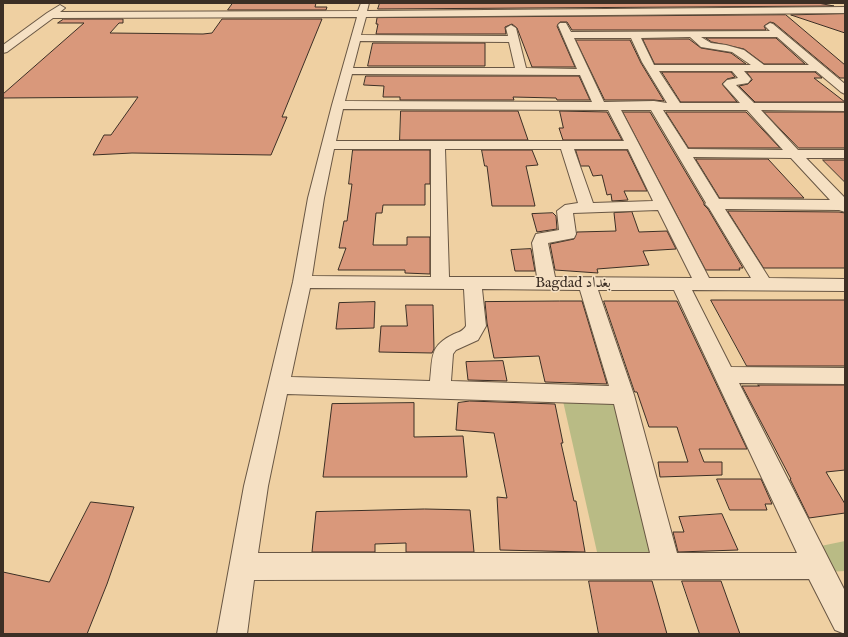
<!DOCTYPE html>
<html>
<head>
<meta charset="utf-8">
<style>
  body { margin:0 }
  #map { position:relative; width:848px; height:637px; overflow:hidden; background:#efd0a2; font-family:"IM FELL English",serif }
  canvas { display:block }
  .frame { position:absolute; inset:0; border:4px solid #3c2f25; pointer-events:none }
</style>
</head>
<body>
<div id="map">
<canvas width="848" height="637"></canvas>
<div class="frame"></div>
</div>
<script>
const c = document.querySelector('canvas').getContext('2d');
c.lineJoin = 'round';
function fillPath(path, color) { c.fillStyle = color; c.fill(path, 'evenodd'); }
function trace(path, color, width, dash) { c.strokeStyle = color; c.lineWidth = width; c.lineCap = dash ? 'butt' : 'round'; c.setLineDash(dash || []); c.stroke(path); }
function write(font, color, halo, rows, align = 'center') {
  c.font = font + ' "IM FELL English",Amiri,serif'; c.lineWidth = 3; c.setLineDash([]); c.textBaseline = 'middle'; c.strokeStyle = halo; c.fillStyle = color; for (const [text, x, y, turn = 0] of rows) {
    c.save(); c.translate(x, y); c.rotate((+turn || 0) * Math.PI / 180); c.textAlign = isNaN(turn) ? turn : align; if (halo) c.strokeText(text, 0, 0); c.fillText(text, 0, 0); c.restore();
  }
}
fillPath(new Path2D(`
  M 563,401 L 615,401 L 656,557 L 597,552 Z
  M 845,541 L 845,571 L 828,572 L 816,547 Z`), '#b9bb85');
const building = new Path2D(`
  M 233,3 L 316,3 L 315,7 L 327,7 L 326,10 L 228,10 Z
  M 380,3 L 818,3 L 834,6 L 378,9 Z
  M 845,14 L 845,33 L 791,15 Z
  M 786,15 L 845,65 L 845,78 L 840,78 L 774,23 L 770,22 L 764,26 L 766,30 L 572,30 L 567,22 L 560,22 L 557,26 L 575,67 L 532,67 L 517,28 L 512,24 L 505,27 L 506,34 L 376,34 L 378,24 L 376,24 L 377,18 Z
  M 64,19 L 123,19 L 123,23 L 119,23 L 110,33 L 203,34 L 212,33 L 222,19 L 322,19 L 282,117 L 287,117 L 271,155 L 132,153 L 93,155 L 104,135 L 111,135 L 138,97 L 3,98 L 3,94 L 84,23 L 58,23 Z
  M 706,38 L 776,38 L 805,64 L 764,64 L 744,49 L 712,42 Z
  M 643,39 L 689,39 L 701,48 L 731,53 L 746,64 L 655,64 Z
  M 576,40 L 630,40 L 641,63 L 664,101 L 654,100 L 605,100 Z
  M 373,43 L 485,43 L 485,66 L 368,66 Z
  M 662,72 L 731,72 L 735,77 L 727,79 L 722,84 L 737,102 L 681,102 Z
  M 747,72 L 815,72 L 822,78 L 814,78 L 845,102 L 755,102 L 739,86 L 748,84 L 752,80 Z
  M 366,76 L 579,76 L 590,100 L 557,100 L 556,98 L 513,97 L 514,100 L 400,100 L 400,97 L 383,97 L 384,86 L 364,85 Z
  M 401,111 L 518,111 L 528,140 L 400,140 Z
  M 560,111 L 607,112 L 622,140 L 563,140 L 559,128 L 563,128 Z
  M 623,112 L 650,112 L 704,203 L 704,205 L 708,209 L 743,268 L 739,268 L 740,270 L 706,270 Z
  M 666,112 L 746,112 L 780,148 L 689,148 Z
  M 764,112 L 845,112 L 845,148 L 799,148 Z
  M 353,150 L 430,150 L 430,184 L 425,184 L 425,205 L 383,205 L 382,213 L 376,213 L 373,245 L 407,245 L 407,237 L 430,237 L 430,274 L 405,273 L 405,270 L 338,270 L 346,248 L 339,248 L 344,221 L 347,221 L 352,184 L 349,184 Z
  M 482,150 L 532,150 L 538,165 L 526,166 L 535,206 L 492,206 L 487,166 L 485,166 Z
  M 576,150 L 627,150 L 647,191 L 624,191 L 628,200 L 612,201 L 611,194 L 607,195 L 602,175 L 593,176 L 589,166 L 581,166 Z
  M 696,159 L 768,159 L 804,198 L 720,198 Z
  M 823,160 L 845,160 L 845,182 Z
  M 728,211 L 839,212 L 845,213 L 845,268 L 764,268 Z
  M 632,212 L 639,232 L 667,231 L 676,249 L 643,251 L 649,265 L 597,269 L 598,273 L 555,270 L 550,244 L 574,239 L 577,232 L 616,231 L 614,213 Z
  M 553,213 L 556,216 L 557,229 L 537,232 L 532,214 Z
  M 531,249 L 535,271 L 515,271 L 511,250 Z
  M 711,300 L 845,300 L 845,366 L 747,366 Z
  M 560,301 L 582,301 L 607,384 L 545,382 L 539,356 L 494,358 L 487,323 L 485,302 Z
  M 604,301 L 677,301 L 747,449 L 699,449 L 704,462 L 722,462 L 722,475 L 660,477 L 658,462 L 688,462 L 677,427 L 649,427 L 637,392 L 635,392 Z
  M 375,302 L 374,328 L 336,329 L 339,303 Z
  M 406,305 L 433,305 L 434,349 L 432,353 L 379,352 L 381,326 L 407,326 Z
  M 503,361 L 507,381 L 468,380 L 466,362 Z
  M 758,385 L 845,385 L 845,470 L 826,472 L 845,504 L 845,513 L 809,518 L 790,479 L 791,479 L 742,386 L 759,386 Z
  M 470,401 L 555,404 L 563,443 L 561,443 L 574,501 L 576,501 L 585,552 L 500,550 L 497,497 L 507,498 L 494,433 L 456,430 L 458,403 Z
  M 414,403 L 414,437 L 463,436 L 467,477 L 323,477 L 332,404 Z
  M 717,479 L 761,479 L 772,504 L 765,504 L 767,510 L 730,510 Z
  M 91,502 L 134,507 L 107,584 L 87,634 L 3,634 L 3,572 L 49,582 Z
  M 425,509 L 470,510 L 474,552 L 406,552 L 406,543 L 375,544 L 375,552 L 312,552 L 316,512 Z
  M 722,514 L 738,550 L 678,552 L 673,532 L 684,532 L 679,517 Z
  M 589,581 L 652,581 L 667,634 L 599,634 Z
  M 682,581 L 721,581 L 740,634 L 700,634 Z`);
fillPath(building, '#d9987b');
trace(building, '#3c2f25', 1);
const street = new Path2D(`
  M 361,3 L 369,3 L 367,11 L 845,7 L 845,13 L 366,17 L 361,35 L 508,36 L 506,28 L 511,25 L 516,28 L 526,68 L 577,69 L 558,25 L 560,23 L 566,23 L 571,32 L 770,31 L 765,26 L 770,23 L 773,24 L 845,84 L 845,94 L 841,92 L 816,71 L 744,71 L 751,79 L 748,83 L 736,85 L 754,103 L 845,103 L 845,111 L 761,110 L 798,150 L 845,150 L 845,158 L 806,158 L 845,198 L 845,212 L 839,210 L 725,209 L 769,278 L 845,279 L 845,291 L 692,290 L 731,367 L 845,368 L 845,384 L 739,383 L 845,591 L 845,634 L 835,630 L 809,579 L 254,580 L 247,634 L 217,634 L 244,486 L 293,282 L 308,198 L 332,105 L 357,17 L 53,18 L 7,52 L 3,53 L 3,45 L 47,13 L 60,5 L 65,8 L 60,12 L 358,11 ZM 690,37 L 701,47 L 732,52 L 751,65 L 654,65 L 641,38 ZM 701,37 L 777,37 L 809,65 L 764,65 L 744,50 L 726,45 L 711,43 ZM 574,38 L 631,38 L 642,62 L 667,103 L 654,101 L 604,102 ZM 360,41 L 509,42 L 515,68 L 353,68 ZM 659,71 L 732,71 L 738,78 L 727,80 L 723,84 L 740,103 L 680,103 ZM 352,74 L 580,75 L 592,102 L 345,101 ZM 343,109 L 608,110 L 624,141 L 336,141 ZM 621,110 L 651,110 L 706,203 L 705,204 L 709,208 L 751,278 L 709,278 ZM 663,110 L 747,110 L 783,150 L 688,149 ZM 334,149 L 431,149 L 431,277 L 312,276 L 324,198 ZM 445,149 L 561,149 L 578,203 L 565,205 L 557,211 L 559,230 L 536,234 L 532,243 L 537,277 L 449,277 ZM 574,149 L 628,149 L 653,201 L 593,203 ZM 693,157 L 791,158 L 830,200 L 719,199 ZM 658,210 L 692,278 L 555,277 L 548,243 L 574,238 L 576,234 L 573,213 ZM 310,288 L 464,289 L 466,326 C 463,331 459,332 454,334 C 429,346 433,356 430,381 L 291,377 ZM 482,289 L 580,290 L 609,386 L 451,381 L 453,354 L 456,350 L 478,340 L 486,326 ZM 598,290 L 674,290 L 797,553 L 677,553 L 634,395 ZM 287,394 L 614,404 L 650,553 L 258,553 L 268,486 Z`);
trace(street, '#695744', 2);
fillPath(street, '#f5e0c3');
write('15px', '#3c2f25', '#f5e0c3', [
  ["Bagdad بغداد",573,284]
]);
</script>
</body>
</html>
